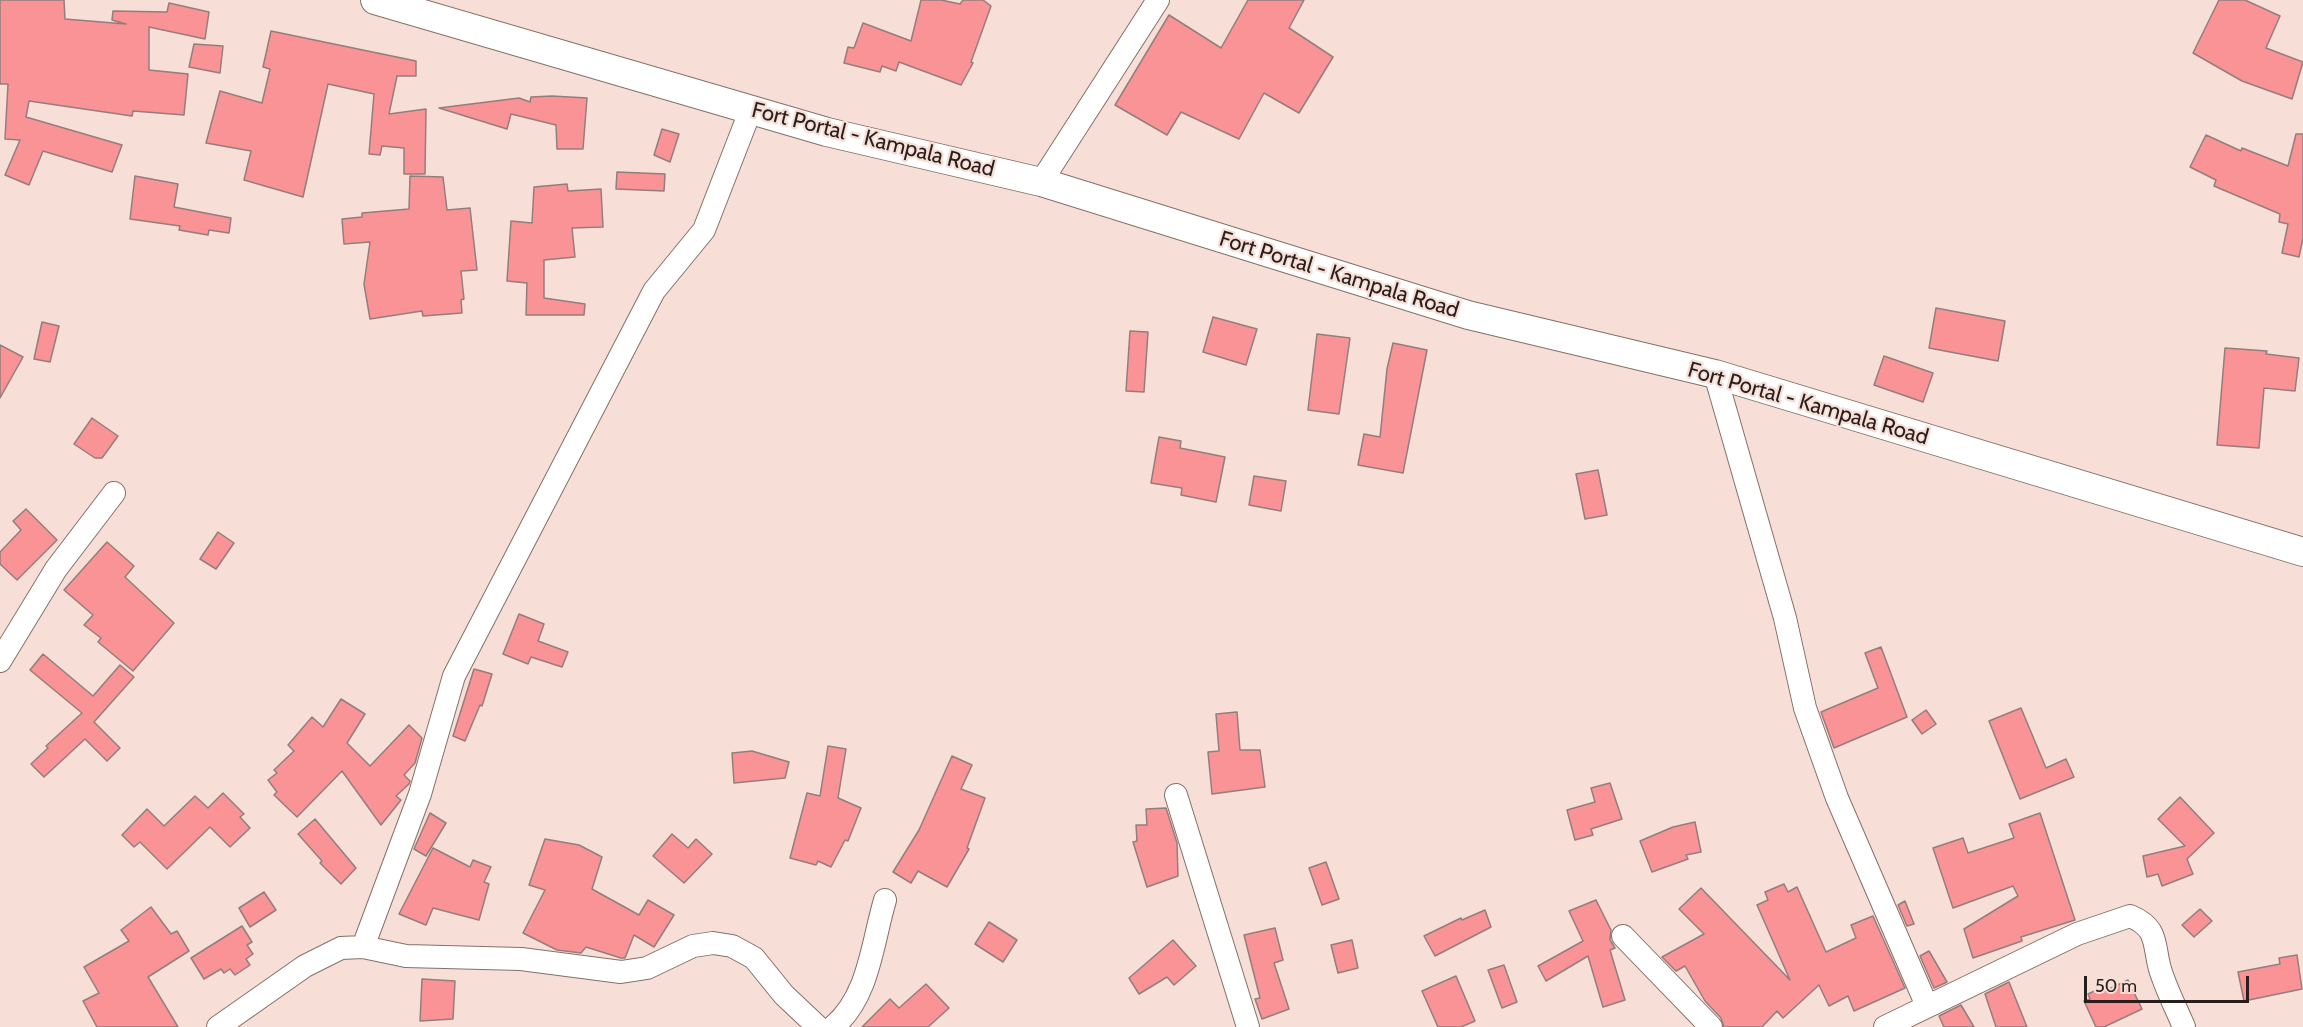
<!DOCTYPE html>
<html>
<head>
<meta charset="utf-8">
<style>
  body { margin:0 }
  #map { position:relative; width:2303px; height:1027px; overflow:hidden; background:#f7dfd7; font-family:Cabin,sans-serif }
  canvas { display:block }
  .scale { position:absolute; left:2084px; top:976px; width:165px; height:27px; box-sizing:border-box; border:3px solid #281f1c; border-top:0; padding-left:8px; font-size:18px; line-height:21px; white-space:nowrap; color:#281f1c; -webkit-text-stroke:4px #f7dfd7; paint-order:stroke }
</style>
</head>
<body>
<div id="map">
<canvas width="2303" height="1027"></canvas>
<div class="scale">50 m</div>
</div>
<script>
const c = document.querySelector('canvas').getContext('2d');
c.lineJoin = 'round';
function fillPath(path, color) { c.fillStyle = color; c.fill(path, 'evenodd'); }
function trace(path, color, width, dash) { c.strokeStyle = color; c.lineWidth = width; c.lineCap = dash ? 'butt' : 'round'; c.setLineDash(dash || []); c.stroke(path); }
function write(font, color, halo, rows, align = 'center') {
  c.font = font + ' Cabin,sans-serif'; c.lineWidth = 4.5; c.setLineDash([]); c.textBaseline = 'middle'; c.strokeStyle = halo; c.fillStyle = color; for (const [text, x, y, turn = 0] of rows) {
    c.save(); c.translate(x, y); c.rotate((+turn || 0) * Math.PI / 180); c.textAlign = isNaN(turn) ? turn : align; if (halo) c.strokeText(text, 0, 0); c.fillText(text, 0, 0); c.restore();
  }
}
const building = new Path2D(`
  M 0,0 L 64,0 L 65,19 L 126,24 L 112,20 L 113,11 L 167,12 L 169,3 L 209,12 L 205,39 L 149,27 L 149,70 L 188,74 L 184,115 L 133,111 L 132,116 L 29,101 L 26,117 L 122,145 L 112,172 L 43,151 L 29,185 L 5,175 L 20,140 L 5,139 L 8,84 L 0,84 Z
  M 921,0 L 941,0 L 960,4 L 963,0 L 983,0 L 991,6 L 971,62 L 973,63 L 961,85 L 899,62 L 896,71 L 882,66 L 880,72 L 844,63 L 848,47 L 854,48 L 863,23 L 911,41 Z
  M 1248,0 L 1304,0 L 1289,28 L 1333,57 L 1299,113 L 1264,93 L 1239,139 L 1181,112 L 1167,135 L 1115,105 L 1169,15 L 1221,48 Z
  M 2219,0 L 2245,0 L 2280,16 L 2266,48 L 2303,62 L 2292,99 L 2242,81 L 2193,53 Z
  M 271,31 L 416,61 L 416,76 L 397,76 L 389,114 L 426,109 L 425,174 L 404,174 L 404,148 L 382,146 L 380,155 L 369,154 L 374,94 L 328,84 L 303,197 L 244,180 L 251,151 L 206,143 L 220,91 L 262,103 L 270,69 L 263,67 Z
  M 194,44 L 223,46 L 220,73 L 189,67 Z
  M 552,96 L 587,98 L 583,149 L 557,149 L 556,125 L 511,114 L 507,129 L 439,108 L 519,98 L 530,102 L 531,97 Z
  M 662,129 L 679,134 L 670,162 L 654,155 Z
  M 2296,134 L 2303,134 L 2303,238 L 2299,257 L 2282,253 L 2288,224 L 2279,222 L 2280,214 L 2214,186 L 2216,180 L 2190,167 L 2206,135 L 2241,151 L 2242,148 L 2288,166 Z
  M 617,172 L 665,174 L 664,191 L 616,189 Z
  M 135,176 L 178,184 L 174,207 L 231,218 L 229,233 L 209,230 L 208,235 L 179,230 L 180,226 L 130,219 Z
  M 410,176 L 443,177 L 447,210 L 470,208 L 477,270 L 461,271 L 464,299 L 461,300 L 462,313 L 423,316 L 422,311 L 370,319 L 364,284 L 370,242 L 344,244 L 342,219 L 362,217 L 362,213 L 409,209 Z
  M 567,184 L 568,191 L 601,189 L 603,227 L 572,228 L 575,257 L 544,260 L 544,298 L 585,304 L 584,315 L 526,315 L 527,283 L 507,281 L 511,221 L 532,223 L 534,187 Z
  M 1936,308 L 2005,321 L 1998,361 L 1929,348 Z
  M 1213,317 L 1257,329 L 1246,365 L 1203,352 Z
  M 42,322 L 59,326 L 50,362 L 34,359 Z
  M 1130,331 L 1148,332 L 1144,392 L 1126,391 Z
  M 1317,334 L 1350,338 L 1339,414 L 1308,410 Z
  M 1393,343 L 1427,350 L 1403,473 L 1358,465 L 1364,434 L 1380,437 L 1387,369 Z
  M 0,345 L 23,357 L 0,398 Z
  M 2225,348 L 2267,351 L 2266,354 L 2299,358 L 2295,391 L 2264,388 L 2259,448 L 2217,445 Z
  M 1884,356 L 1933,373 L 1923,402 L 1874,385 Z
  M 92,418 L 118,436 L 102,458 L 95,458 L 74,444 Z
  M 1159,437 L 1181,441 L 1180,448 L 1225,457 L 1216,502 L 1181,495 L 1182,488 L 1151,483 Z
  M 1598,470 L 1607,515 L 1585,519 L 1576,474 Z
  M 1254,476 L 1286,481 L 1281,511 L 1249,505 Z
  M 26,509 L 57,540 L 17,580 L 0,564 L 0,552 L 21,530 L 13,521 Z
  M 218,532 L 234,543 L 216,569 L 200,559 Z
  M 107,542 L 134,566 L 125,577 L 174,623 L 133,671 L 98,642 L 101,638 L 84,625 L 93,615 L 64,590 Z
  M 519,614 L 544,624 L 538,641 L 568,652 L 562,667 L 531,657 L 528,664 L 503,654 Z
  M 1881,647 L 1907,717 L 1834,748 L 1821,712 L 1878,688 L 1865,653 Z
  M 43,654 L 93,696 L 120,665 L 134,677 L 94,722 L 120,748 L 107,761 L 85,739 L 44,777 L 31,764 L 48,748 L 46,746 L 82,713 L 30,670 Z
  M 474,669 L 492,674 L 482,706 L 480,705 L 465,741 L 453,736 Z
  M 341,699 L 365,714 L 347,743 L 370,766 L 409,725 L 422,738 L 415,763 L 404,775 L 410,781 L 409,784 L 396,796 L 401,800 L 381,825 L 342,771 L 297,817 L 274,795 L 277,792 L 268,780 L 277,773 L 274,770 L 294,751 L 288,745 L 312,717 L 323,727 Z
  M 2021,708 L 2046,768 L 2066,759 L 2074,777 L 2020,799 L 1989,721 Z
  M 1926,710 L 1936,724 L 1922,734 L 1912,720 Z
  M 1237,712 L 1240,750 L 1260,750 L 1265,787 L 1212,794 L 1208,752 L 1219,751 L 1216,714 Z
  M 828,746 L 846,749 L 838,798 L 861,808 L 848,841 L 845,840 L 831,867 L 818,861 L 816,865 L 790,858 L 807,793 L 820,796 Z
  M 752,751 L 789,762 L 785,778 L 734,783 L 732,753 Z
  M 952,756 L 972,765 L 961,789 L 985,798 L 967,848 L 969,849 L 947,887 L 918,871 L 911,883 L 893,872 L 919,830 Z
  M 1610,783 L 1622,819 L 1591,829 L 1593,835 L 1575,840 L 1567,810 L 1595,802 L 1591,788 Z
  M 223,793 L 244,814 L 240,817 L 250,828 L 230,847 L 210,827 L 167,869 L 140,842 L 134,847 L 122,835 L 147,809 L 164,826 L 195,796 L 208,808 Z
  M 2180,797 L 2214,833 L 2187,859 L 2193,874 L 2162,886 L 2158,874 L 2147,877 L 2143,856 L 2185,846 L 2158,819 Z
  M 1166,808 L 1177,843 L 1178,876 L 1147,887 L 1133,842 L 1137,841 L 1136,825 L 1147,825 L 1146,809 Z
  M 430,813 L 446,823 L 426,856 L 414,849 Z
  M 2040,813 L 2075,920 L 2021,937 L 2022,941 L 1973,958 L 1964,929 L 2018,896 L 2013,886 L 1953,908 L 1933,848 L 1963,838 L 1968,853 L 2014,838 L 2009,824 Z
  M 315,819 L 356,868 L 341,884 L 320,863 L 322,861 L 298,834 Z
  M 1695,822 L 1701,852 L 1686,855 L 1688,859 L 1652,872 L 1640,841 L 1673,827 Z
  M 672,834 L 688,848 L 696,839 L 712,854 L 684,883 L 653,856 Z
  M 545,839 L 579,845 L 602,857 L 592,889 L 639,915 L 648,900 L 674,915 L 654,947 L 634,935 L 625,958 L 621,958 L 586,947 L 581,953 L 557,950 L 523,933 L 545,890 L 529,885 Z
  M 433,848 L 470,867 L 473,860 L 491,867 L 484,882 L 489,884 L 479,920 L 433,908 L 426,925 L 399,914 Z
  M 1326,862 L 1339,899 L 1322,905 L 1309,868 Z
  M 1784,884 L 1788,892 L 1797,887 L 1826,952 L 1856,938 L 1851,925 L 1873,916 L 1905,988 L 1854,1011 L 1848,996 L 1829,1006 L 1819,985 L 1783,1018 L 1777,1011 L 1762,1027 L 1724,1027 L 1721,1018 L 1705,1001 L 1685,966 L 1676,971 L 1662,957 L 1704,934 L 1679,909 L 1701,888 L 1790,980 L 1757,905 L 1768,900 L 1765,892 Z
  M 264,892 L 276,910 L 250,927 L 239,908 Z
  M 1596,900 L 1611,930 L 1610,940 L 1615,948 L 1610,950 L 1625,1000 L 1603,1007 L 1588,956 L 1546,981 L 1538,966 L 1583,941 L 1569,911 Z
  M 1905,901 L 1914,924 L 1907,926 L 1898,905 Z
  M 151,907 L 171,934 L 177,931 L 189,951 L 148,977 L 178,1027 L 97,1027 L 83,1001 L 99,993 L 84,967 L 129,941 L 121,930 Z
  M 2200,909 L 2212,921 L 2194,937 L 2182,925 Z
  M 1485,910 L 1491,927 L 1435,956 L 1424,936 L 1461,918 L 1462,920 Z
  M 989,922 L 1017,940 L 1003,962 L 975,944 Z
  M 242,926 L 252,942 L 247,945 L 253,954 L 246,959 L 250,965 L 235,975 L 230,969 L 224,973 L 221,969 L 204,979 L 191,958 Z
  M 1275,928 L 1283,960 L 1274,963 L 1289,1009 L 1262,1019 L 1255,999 L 1260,998 L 1244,935 Z
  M 1173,940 L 1196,966 L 1174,985 L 1167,977 L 1139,994 L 1129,978 Z
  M 1352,940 L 1358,968 L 1338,973 L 1331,945 Z
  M 1929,951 L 1947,982 L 1934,988 L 1920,956 Z
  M 2297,955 L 2302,989 L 2244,1001 L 2238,972 L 2280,964 L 2279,958 Z
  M 1504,965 L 1517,1002 L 1502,1008 L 1488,970 Z
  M 1456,976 L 1475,1021 L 1461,1027 L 1438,1027 L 1422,991 Z
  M 422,979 L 455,981 L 453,1019 L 420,1021 Z
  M 2128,980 L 2142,1009 L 2104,1027 L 2096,1027 L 2084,1001 L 2090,999 L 2088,994 L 2103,987 L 2105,991 Z
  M 2009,982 L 2027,1027 L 1996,1027 L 1985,994 Z
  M 926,984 L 949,1008 L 928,1027 L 862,1027 L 890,999 L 899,1008 Z
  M 1961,1005 L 1974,1027 L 1944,1027 L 1939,1016 Z`);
fillPath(building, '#fa9395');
trace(building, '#947d7d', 1.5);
const minor = new Path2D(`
  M 1041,182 L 1158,0
  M 1715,374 L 1785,618 L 1805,708 L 1837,798 L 1927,1006
  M 0,661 L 56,569 L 114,493
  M 1176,795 L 1248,1027
  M 1623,936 L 1711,1027
  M 363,947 L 420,794 L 454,676 L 654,291 L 704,230 L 751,109
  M 218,1027 L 305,966 L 341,948 L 363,947 L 406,956 L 521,959 L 621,972 L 647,968 L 693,946 L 713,943 L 732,946 L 754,958 L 784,995 L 818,1027
  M 833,1027 C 869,997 872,944 885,900
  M 1885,1027 L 2077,934 L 2130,916 C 2159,928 2153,944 2160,969 C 2166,989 2176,1008 2184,1027`);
const major = new Path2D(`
  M 375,0 L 827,132 L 1041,182 L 1468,315 L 1715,374 L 2303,552`);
trace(minor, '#857068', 24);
trace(major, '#857068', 30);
trace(minor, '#fff', 22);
trace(major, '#fff', 28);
write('22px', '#281f1c', '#f7dfd7', [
  ["Fort Portal - Kampala Road",873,140,14],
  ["Fort Portal - Kampala Road",1339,275,17],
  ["Fort Portal - Kampala Road",1808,404,16]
]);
</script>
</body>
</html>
